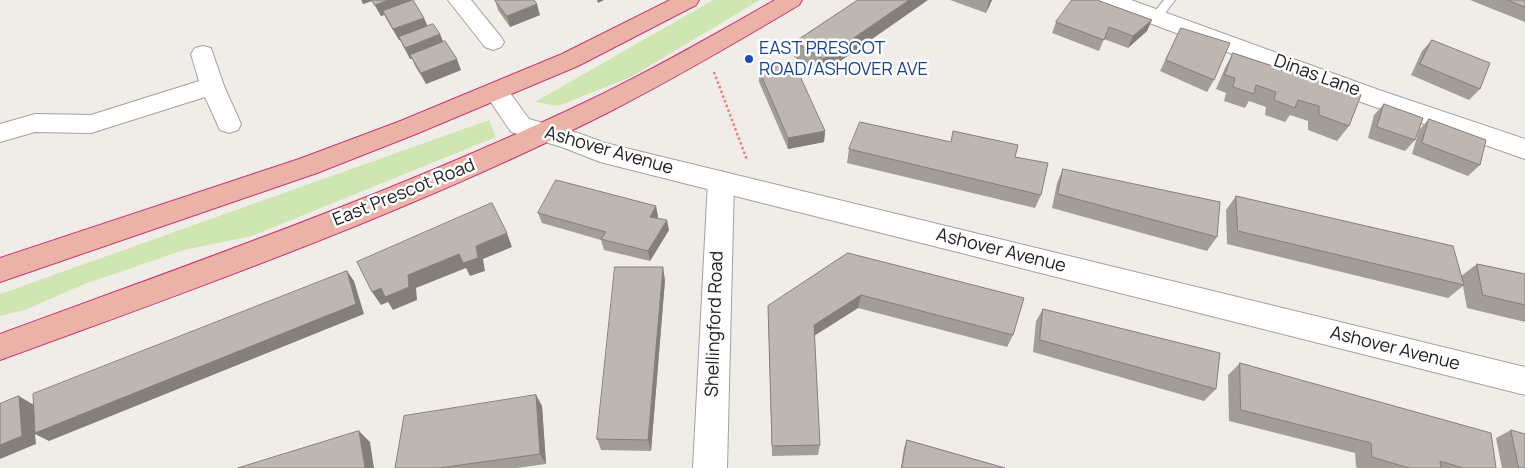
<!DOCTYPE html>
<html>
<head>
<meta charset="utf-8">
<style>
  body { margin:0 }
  canvas { display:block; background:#f0ede8 }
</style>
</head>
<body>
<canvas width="1525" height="468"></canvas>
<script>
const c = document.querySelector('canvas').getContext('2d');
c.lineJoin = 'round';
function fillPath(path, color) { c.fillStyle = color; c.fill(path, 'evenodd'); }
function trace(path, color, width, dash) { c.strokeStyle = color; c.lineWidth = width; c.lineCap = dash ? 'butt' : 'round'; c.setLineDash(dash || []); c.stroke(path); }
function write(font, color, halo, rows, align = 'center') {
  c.font = font + ' Manrope,sans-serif'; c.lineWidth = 5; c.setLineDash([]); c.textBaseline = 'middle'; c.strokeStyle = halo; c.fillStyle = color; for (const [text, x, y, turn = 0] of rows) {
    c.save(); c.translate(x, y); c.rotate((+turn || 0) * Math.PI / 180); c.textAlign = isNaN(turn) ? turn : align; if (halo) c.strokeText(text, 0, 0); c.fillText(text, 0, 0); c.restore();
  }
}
fillPath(new Path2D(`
  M 713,0 L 760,0 L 631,77 L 558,106 L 535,102 Z
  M 489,120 L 496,137 L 252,236 L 184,250 L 82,285 L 25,310 L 0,316 L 0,294 Z`), '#cfe6b2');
const service = new Path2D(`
  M 1164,0 L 1175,0 L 1160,20 L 1152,20 L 1150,17 Z`);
const minor = new Path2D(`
  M 448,0 L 471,0 L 501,37 L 504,42 L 501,47 L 493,50 L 485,47 Z
  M 1098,0 L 1131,0 L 1379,90 L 1525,139 L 1525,159 L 1361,102 L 1101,5 Z
  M 203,46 L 211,48 L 224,86 L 241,124 L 238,130 L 229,133 L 220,130 L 205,97 L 91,133 L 35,132 L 0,142 L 0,124 L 35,114 L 91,115 L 199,81 L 191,54 L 195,48 Z
  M 721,171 L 730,174 L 734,181 L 727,468 L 693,468 L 708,181 L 712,174 Z`);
const tertiary = new Path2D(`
  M 496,83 L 505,86 L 529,119 L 578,133 L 605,143 L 1525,367 L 1525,395 L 600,162 L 562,147 L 511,132 L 484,92 L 487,86 Z`);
const trunk = new Path2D(`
  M 670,0 L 699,0 L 696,5 L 578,66 L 416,134 L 317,173 L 0,282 L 0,258 L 299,159 L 398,122 L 562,54 Z
  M 775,0 L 802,0 L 799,5 C 737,42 675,78 611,111 C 415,210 206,285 0,360 L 0,334 C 199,261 400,191 592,99 C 654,69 714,35 775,0 Z`);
trace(service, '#a2a2a2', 2);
trace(minor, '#a2a2a2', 2);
trace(tertiary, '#a2a2a2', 2);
trace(trunk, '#ce3573', 2);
trace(new Path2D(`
  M 714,72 L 747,160`), '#f07e7a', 2.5, [2.5, 2.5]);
fillPath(service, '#fff');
fillPath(minor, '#fff');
fillPath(tertiary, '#fff');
fillPath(trunk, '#ebb2a8');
fillPath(new Path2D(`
  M 361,0 L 413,0 L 427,26 L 440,34 L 443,42 L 461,70 L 426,84 L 415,66 L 412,59 L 410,59 L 404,48 L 400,40 L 399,40 L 388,22 L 384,15 L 381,16 L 372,1 L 363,4 Z
  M 495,0 L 540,15 L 510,27 L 498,10 Z
  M 858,0 L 822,74 L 794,57 L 795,42 Z
  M 950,0 L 992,0 L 986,13 Z
  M 1470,0 L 1525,0 L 1525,22 Z
  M 1152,20 L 1147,31 L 1128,48 L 1104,39 L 1099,51 L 1052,33 L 1056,22 Z
  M 1181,28 L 1214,80 L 1207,92 L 1160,71 Z
  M 1432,40 L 1480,89 L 1469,100 L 1411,75 L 1422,51 Z
  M 1233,53 L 1361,95 L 1349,126 L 1337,141 L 1308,130 L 1308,121 L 1290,115 L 1285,122 L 1265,115 L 1266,107 L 1249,101 L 1245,108 L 1224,101 L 1226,93 L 1216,89 L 1225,68 Z
  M 759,70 L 825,131 L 824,142 L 788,149 L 759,82 Z
  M 1384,104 L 1415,140 L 1405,151 L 1368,138 L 1374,115 Z
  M 1429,119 L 1480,165 L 1468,176 L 1412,154 L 1419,130 Z
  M 849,149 L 1015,157 L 1041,195 L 1035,208 L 847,163 Z
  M 1063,169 L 1217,237 L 1207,251 L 1052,208 L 1057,183 Z
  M 1236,196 L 1461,276 L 1477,264 L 1525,274 L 1525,322 L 1467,308 L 1463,286 L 1448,298 L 1227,244 L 1226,210 Z
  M 656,206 L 658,217 L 657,218 L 669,230 L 650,261 L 604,250 L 601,240 L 542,223 L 538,213 Z
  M 848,253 L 1013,335 L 1007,347 L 858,308 L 814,336 L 820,445 L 818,455 L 772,456 L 768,306 Z
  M 665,280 L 651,451 L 601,450 L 597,439 Z
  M 1043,309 L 1216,389 L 1204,401 L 1033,352 L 1036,321 Z
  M 1240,363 L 1496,468 L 1358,468 L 1356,467 L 1355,453 L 1229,421 L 1228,375 Z
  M 536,395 L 542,406 L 546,464 L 517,468 L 395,468 Z
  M 1511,430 L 1525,468 L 1502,468 L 1496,438 Z
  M 907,440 L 1005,468 L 901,468 L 904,448 Z`), '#a39d98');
fillPath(new Path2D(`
  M 362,0 L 372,0 L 372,1 L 363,4 Z
  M 389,0 L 412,0 L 383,11 L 384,15 L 381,16 L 375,5 Z
  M 597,0 L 604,0 L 598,3 Z
  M 909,0 L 928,0 L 822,74 L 823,59 Z
  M 989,0 L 992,0 L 986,13 L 989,1 Z
  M 537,4 L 540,15 L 510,27 L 507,16 Z
  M 424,18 L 429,29 L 399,37 L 400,40 L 399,40 L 393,29 Z
  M 1152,20 L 1147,31 L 1128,48 L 1133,36 Z
  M 440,34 L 445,46 L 410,55 L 412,59 L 410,59 L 405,48 Z
  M 457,59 L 461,70 L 426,84 L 421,73 Z
  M 825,131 L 824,142 L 788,149 L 788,138 Z
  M 656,206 L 658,217 L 652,227 L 650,217 Z
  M 667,220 L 669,230 L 650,261 L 648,251 Z
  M 507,233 L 512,247 L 483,259 L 485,271 L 470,276 L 466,268 L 416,288 L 417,300 L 393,310 L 388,302 L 381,305 L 372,292 L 408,275 Z
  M 663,267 L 665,280 L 651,451 L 648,440 Z
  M 347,271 L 354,281 L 364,314 L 49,441 L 35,434 L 36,444 L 0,459 L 0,445 L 19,396 L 34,405 Z
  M 861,295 L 858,308 L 812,337 L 814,325 Z
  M 536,395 L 542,406 L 546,464 L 540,454 Z
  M 359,431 L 370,442 L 374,468 L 365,468 Z`), '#857f7c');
const building = new Path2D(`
  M 372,0 L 389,0 L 375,5 Z
  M 413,0 L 424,18 L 393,29 L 383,11 Z
  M 495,0 L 534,0 L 537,4 L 507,16 Z
  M 858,0 L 909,0 L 823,59 L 795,42 Z
  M 1072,0 L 1097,0 L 1152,20 L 1133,36 L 1109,27 L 1104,40 L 1056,22 Z
  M 1508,0 L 1525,0 L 1525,7 Z
  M 433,24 L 440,34 L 405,48 L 399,37 Z
  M 1181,28 L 1230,43 L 1214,80 L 1166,60 Z
  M 1432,40 L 1490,63 L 1480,89 L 1420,64 Z
  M 445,41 L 457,59 L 421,73 L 410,55 Z
  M 1233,53 L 1361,95 L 1349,126 L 1319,115 L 1319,106 L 1298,100 L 1295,108 L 1274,100 L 1276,92 L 1256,85 L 1254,94 L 1233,87 L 1235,78 L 1225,75 Z
  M 794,63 L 825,131 L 788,138 L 759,70 Z
  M 1384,104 L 1423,118 L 1415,140 L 1377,127 Z
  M 1429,119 L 1486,140 L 1480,165 L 1422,143 Z
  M 860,122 L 951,142 L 953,131 L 1018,145 L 1015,157 L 1048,163 L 1041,195 L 849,149 Z
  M 1063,169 L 1220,202 L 1217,237 L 1058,194 Z
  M 556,180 L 656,206 L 650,217 L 667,220 L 648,251 L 601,239 L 606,232 L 538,213 Z
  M 1236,196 L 1453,246 L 1464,285 L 1238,231 Z
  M 492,203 L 507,233 L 476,246 L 478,258 L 463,263 L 459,254 L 408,275 L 409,287 L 385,297 L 381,288 L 372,292 L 357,262 Z
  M 848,253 L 1024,298 L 1013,335 L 861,295 L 814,325 L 820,445 L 772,446 L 768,306 Z
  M 1477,264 L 1525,274 L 1525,305 L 1483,295 Z
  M 615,267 L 663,267 L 648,440 L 597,439 Z
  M 347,271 L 356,304 L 35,433 L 33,394 Z
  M 1043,309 L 1220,353 L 1216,389 L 1040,340 Z
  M 1240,363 L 1491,433 L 1496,468 L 1463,468 L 1440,461 L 1441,468 L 1409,468 L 1372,457 L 1371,443 L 1241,410 Z
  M 536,395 L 540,454 L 439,468 L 395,468 L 404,416 Z
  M 19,396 L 22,436 L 0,445 L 0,404 Z
  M 1511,430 L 1525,434 L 1525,468 L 1519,468 Z
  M 359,431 L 365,468 L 238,468 Z
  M 907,440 L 1005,468 L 902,468 Z`);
fillPath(building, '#beb6b1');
trace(building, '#857f7c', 1);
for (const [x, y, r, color] of [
  [749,59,5,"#1a4fb4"]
]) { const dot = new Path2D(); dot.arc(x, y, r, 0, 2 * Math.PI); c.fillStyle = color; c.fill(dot); trace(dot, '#fff', 2); }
write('18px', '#164399', '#fff', [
  ["EAST PRESCOT",759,49],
  ["ROAD/ASHOVER AVE",759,70]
], 'left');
write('18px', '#212121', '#fff', [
  ["Dinas Lane",1317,76,20],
  ["Ashover Avenue",609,151,16],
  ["East Prescot Road",404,193,-22],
  ["Ashover Avenue",1001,251,14],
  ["Shellingford Road",715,324,-88],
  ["Ashover Avenue",1395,349,14]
]);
</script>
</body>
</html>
